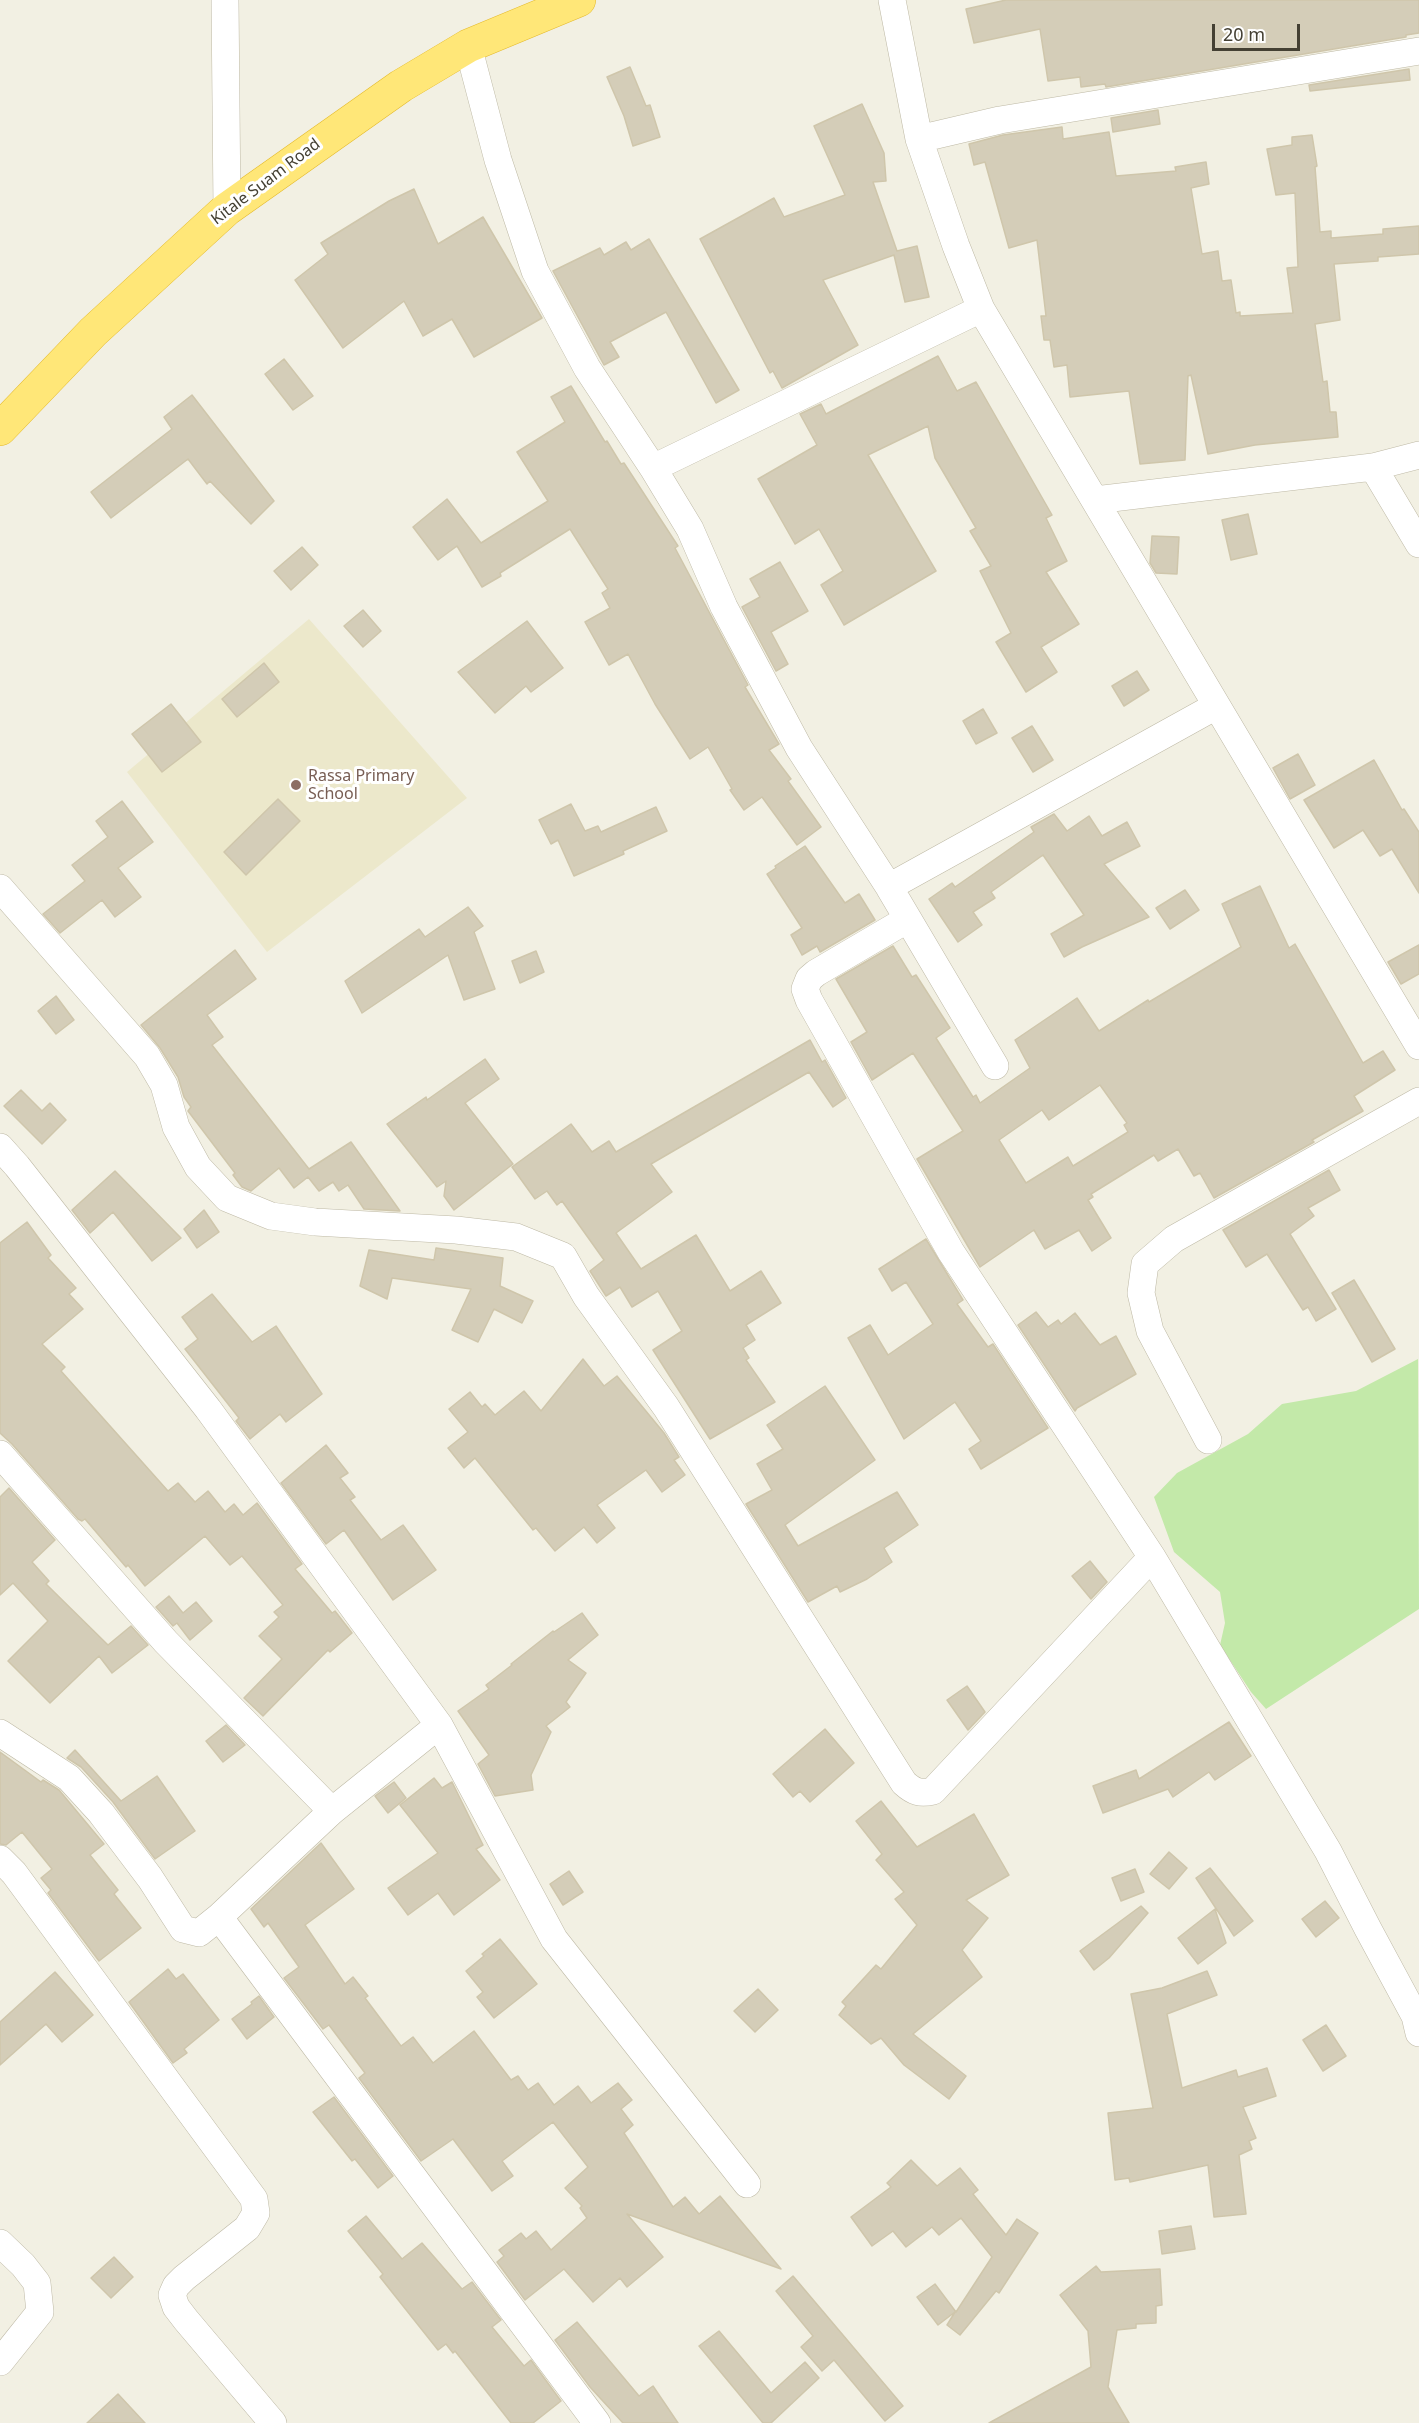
<!DOCTYPE html>
<html>
<head>
<meta charset="utf-8">
<style>
  body { margin:0 }
  #map { position:relative; width:1419px; height:2423px; overflow:hidden; background:#f2f0e3; font-family:"Noto Sans",sans-serif }
  canvas { display:block }
  .scale { position:absolute; left:1212px; top:24px; width:88px; height:27px; box-sizing:border-box; border:3px solid #444033; border-top:0; padding-left:8px; font-size:18px; line-height:21px; white-space:nowrap; color:#444033; -webkit-text-stroke:4px #fff; paint-order:stroke }
</style>
</head>
<body>
<div id="map">
<canvas width="1419" height="2423"></canvas>
<div class="scale">20 m</div>
</div>
<script>
const c = document.querySelector('canvas').getContext('2d');
c.lineJoin = 'round';
function fillPath(path, color) { c.fillStyle = color; c.fill(path, 'evenodd'); }
function trace(path, color, width, dash) { c.strokeStyle = color; c.lineWidth = width; c.lineCap = dash ? 'butt' : 'round'; c.setLineDash(dash || []); c.stroke(path); }
function write(font, color, halo, rows, align = 'center') {
  c.font = font + ' "Noto Sans",sans-serif'; c.lineWidth = 6; c.setLineDash([]); c.textBaseline = 'middle'; c.strokeStyle = halo; c.fillStyle = color; for (const [text, x, y, turn = 0] of rows) {
    c.save(); c.translate(x, y); c.rotate((+turn || 0) * Math.PI / 180); c.textAlign = isNaN(turn) ? turn : align; if (halo) c.strokeText(text, 0, 0); c.fillText(text, 0, 0); c.restore();
  }
}
fillPath(new Path2D(`
  M 309,619 L 467,798 L 267,952 L 127,772 Z`), '#ece8cb');
fillPath(new Path2D(`
  M 1418,1359 L 1419,1609 L 1266,1709 L 1251,1692 L 1220,1645 L 1225,1623 L 1220,1592 L 1174,1552 L 1154,1497 L 1177,1473 L 1248,1434 L 1282,1404 L 1356,1391 Z`), '#c3e9a9');
const building = new Path2D(`
  M 1006,0 L 1419,0 L 1419,33 L 1406,35 L 1406,37 L 1106,87 L 1105,84 L 1081,87 L 1080,77 L 1048,81 L 1040,29 L 974,43 L 966,9 Z
  M 630,67 L 646,106 L 650,105 L 660,137 L 633,146 L 624,116 L 607,77 Z
  M 1409,69 L 1410,80 L 1310,91 L 1309,85 Z
  M 862,104 L 884,153 L 886,181 L 873,182 L 897,251 L 917,246 L 929,297 L 905,302 L 894,255 L 823,280 L 858,345 L 782,388 L 773,371 L 770,373 L 700,239 L 774,198 L 784,217 L 845,195 L 814,126 Z
  M 1158,110 L 1160,124 L 1113,132 L 1111,118 Z
  M 1062,127 L 1063,139 L 1109,132 L 1116,176 L 1176,171 L 1175,167 L 1206,162 L 1209,184 L 1191,188 L 1202,254 L 1218,251 L 1222,281 L 1231,280 L 1236,313 L 1240,312 L 1240,316 L 1293,313 L 1287,268 L 1298,267 L 1295,193 L 1276,195 L 1267,149 L 1292,145 L 1292,137 L 1312,135 L 1317,166 L 1315,167 L 1320,232 L 1331,231 L 1331,238 L 1383,234 L 1383,229 L 1419,226 L 1419,254 L 1378,257 L 1378,261 L 1334,264 L 1340,320 L 1315,324 L 1323,382 L 1327,381 L 1330,412 L 1336,412 L 1338,437 L 1255,445 L 1208,454 L 1191,375 L 1188,376 L 1185,460 L 1140,464 L 1129,391 L 1070,397 L 1067,365 L 1054,367 L 1050,340 L 1044,340 L 1041,316 L 1046,316 L 1037,240 L 1009,248 L 985,162 L 974,165 L 969,144 L 1003,135 Z
  M 414,189 L 438,244 L 483,217 L 542,318 L 474,357 L 452,319 L 423,336 L 404,301 L 343,348 L 295,280 L 328,254 L 321,243 L 389,201 Z
  M 649,239 L 739,390 L 716,403 L 666,312 L 610,342 L 619,357 L 604,365 L 553,271 L 600,248 L 604,255 L 626,242 L 631,250 Z
  M 938,356 L 957,391 L 976,382 L 1052,515 L 1046,518 L 1067,561 L 1046,572 L 1079,624 L 1041,647 L 1057,672 L 1026,692 L 996,642 L 1011,633 L 980,571 L 991,566 L 970,531 L 976,528 L 935,458 L 928,426 L 868,455 L 936,571 L 844,625 L 821,585 L 843,571 L 819,529 L 795,544 L 758,479 L 817,445 L 800,414 L 821,404 L 826,414 Z
  M 284,359 L 313,396 L 293,410 L 265,374 Z
  M 571,386 L 605,442 L 607,441 L 621,464 L 624,463 L 678,546 L 675,548 L 748,685 L 745,687 L 779,744 L 769,750 L 791,779 L 788,781 L 821,827 L 797,845 L 762,797 L 744,810 L 730,790 L 732,789 L 708,747 L 690,759 L 655,704 L 628,654 L 609,665 L 585,622 L 610,608 L 602,593 L 608,589 L 570,529 L 500,573 L 501,576 L 482,587 L 457,546 L 438,560 L 413,527 L 447,499 L 481,543 L 548,501 L 517,452 L 565,422 L 551,397 Z
  M 192,395 L 274,501 L 251,524 L 210,481 L 207,484 L 188,459 L 111,518 L 91,492 L 172,429 L 164,417 Z
  M 1248,514 L 1257,554 L 1231,560 L 1222,520 Z
  M 1152,536 L 1179,537 L 1177,574 L 1156,573 L 1150,563 Z
  M 302,547 L 318,565 L 291,590 L 274,571 Z
  M 780,562 L 808,611 L 771,632 L 788,664 L 776,671 L 742,607 L 760,597 L 750,579 Z
  M 363,610 L 381,631 L 363,647 L 344,626 Z
  M 527,621 L 563,668 L 531,692 L 526,686 L 495,713 L 458,672 Z
  M 264,663 L 279,682 L 237,717 L 222,699 Z
  M 1137,671 L 1149,690 L 1124,706 L 1112,686 Z
  M 171,704 L 201,742 L 162,772 L 132,734 Z
  M 983,709 L 997,733 L 976,744 L 963,721 Z
  M 1032,726 L 1053,760 L 1033,772 L 1012,738 Z
  M 1298,754 L 1315,785 L 1290,799 L 1273,768 Z
  M 1374,760 L 1402,810 L 1404,809 L 1419,832 L 1419,893 L 1392,849 L 1380,856 L 1363,830 L 1334,848 L 1304,800 Z
  M 278,799 L 300,821 L 246,875 L 224,852 Z
  M 122,801 L 153,842 L 118,868 L 141,897 L 115,917 L 102,900 L 60,933 L 43,914 L 85,881 L 72,865 L 108,837 L 96,821 Z
  M 571,804 L 585,831 L 598,826 L 601,832 L 656,807 L 667,831 L 623,851 L 624,854 L 574,876 L 558,840 L 551,844 L 539,820 Z
  M 1054,814 L 1067,831 L 1089,816 L 1102,836 L 1127,822 L 1140,846 L 1104,864 L 1149,917 L 1082,947 L 1064,957 L 1051,934 L 1084,915 L 1043,855 L 991,892 L 995,898 L 973,912 L 982,925 L 958,942 L 929,899 L 952,883 L 955,887 L 1034,832 L 1031,827 Z
  M 805,846 L 845,903 L 859,894 L 875,920 L 820,952 L 817,946 L 802,955 L 791,935 L 802,928 L 767,874 L 776,868 L 775,866 Z
  M 1260,886 L 1289,948 L 1295,944 L 1363,1063 L 1383,1051 L 1395,1070 L 1354,1096 L 1363,1111 L 1312,1140 L 1314,1142 L 1214,1198 L 1200,1173 L 1194,1176 L 1178,1149 L 1158,1161 L 1154,1155 L 1091,1194 L 1093,1197 L 1088,1200 L 1111,1238 L 1092,1251 L 1079,1230 L 1045,1249 L 1034,1230 L 980,1267 L 917,1159 L 963,1131 L 913,1053 L 872,1080 L 851,1042 L 867,1032 L 836,979 L 893,946 L 912,977 L 916,975 L 950,1028 L 936,1038 L 973,1097 L 976,1095 L 980,1103 L 1030,1068 L 1015,1040 L 1077,998 L 1099,1031 L 1148,1000 L 1149,1002 L 1241,947 L 1222,904 ZM 1100,1085 L 1127,1123 L 1124,1125 L 1128,1132 L 1073,1166 L 1068,1157 L 1026,1183 L 999,1140 L 1042,1110 L 1049,1120 Z
  M 1185,890 L 1199,910 L 1170,929 L 1156,908 Z
  M 468,907 L 483,926 L 474,932 L 495,989 L 464,1000 L 448,955 L 362,1013 L 345,981 L 419,929 L 425,937 Z
  M 1419,945 L 1419,974 L 1401,984 L 1388,962 Z
  M 235,950 L 256,979 L 207,1015 L 223,1037 L 212,1045 L 309,1169 L 351,1142 L 400,1211 L 364,1209 L 348,1185 L 339,1191 L 333,1182 L 319,1191 L 308,1177 L 294,1188 L 279,1168 L 251,1191 L 242,1187 L 233,1175 L 235,1173 L 188,1111 L 191,1107 L 184,1097 L 178,1077 L 160,1048 L 141,1025 Z
  M 536,951 L 544,972 L 520,983 L 512,961 Z
  M 56,996 L 74,1020 L 56,1034 L 38,1011 Z
  M 810,1040 L 822,1062 L 825,1060 L 846,1098 L 833,1107 L 809,1072 L 651,1164 L 672,1192 L 616,1233 L 641,1269 L 696,1235 L 730,1291 L 761,1271 L 781,1303 L 746,1325 L 755,1340 L 743,1348 L 749,1358 L 746,1360 L 775,1402 L 710,1439 L 653,1350 L 682,1331 L 658,1291 L 632,1307 L 620,1287 L 606,1296 L 590,1271 L 604,1260 L 562,1201 L 557,1205 L 547,1191 L 535,1199 L 512,1167 L 571,1124 L 592,1152 L 609,1141 L 616,1152 Z
  M 485,1059 L 499,1079 L 465,1103 L 513,1164 L 454,1210 L 444,1196 L 446,1181 L 437,1187 L 387,1124 L 426,1097 L 427,1100 Z
  M 21,1090 L 42,1111 L 50,1103 L 66,1120 L 42,1144 L 4,1106 Z
  M 1329,1170 L 1340,1190 L 1308,1208 L 1314,1216 L 1290,1234 L 1336,1309 L 1316,1321 L 1308,1307 L 1303,1310 L 1267,1254 L 1246,1267 L 1223,1230 Z
  M 115,1171 L 181,1238 L 152,1261 L 113,1212 L 90,1233 L 72,1210 Z
  M 204,1210 L 219,1232 L 197,1248 L 184,1229 Z
  M 27,1222 L 51,1255 L 48,1258 L 76,1288 L 69,1294 L 83,1309 L 42,1344 L 65,1367 L 61,1371 L 168,1491 L 178,1483 L 195,1502 L 208,1491 L 225,1512 L 234,1504 L 243,1515 L 257,1503 L 302,1564 L 295,1569 L 332,1613 L 335,1611 L 352,1633 L 330,1652 L 328,1650 L 263,1716 L 244,1698 L 282,1659 L 259,1636 L 279,1617 L 274,1612 L 283,1605 L 242,1556 L 230,1565 L 205,1536 L 145,1586 L 128,1565 L 126,1567 L 85,1519 L 82,1521 L 78,1519 L 12,1444 L 0,1433 L 0,1243 Z
  M 926,1239 L 963,1300 L 957,1304 L 988,1347 L 993,1344 L 1048,1428 L 981,1469 L 969,1449 L 981,1441 L 955,1402 L 904,1439 L 848,1338 L 870,1325 L 888,1355 L 933,1324 L 906,1282 L 892,1291 L 879,1269 Z
  M 436,1248 L 503,1258 L 500,1286 L 533,1301 L 522,1323 L 494,1309 L 478,1342 L 452,1330 L 471,1289 L 392,1278 L 387,1299 L 360,1286 L 369,1250 L 434,1260 Z
  M 1354,1280 L 1395,1349 L 1372,1362 L 1332,1293 Z
  M 212,1294 L 252,1342 L 276,1326 L 322,1394 L 286,1422 L 280,1414 L 250,1439 L 236,1421 L 239,1418 L 185,1349 L 198,1339 L 182,1317 Z
  M 1036,1312 L 1048,1327 L 1058,1320 L 1061,1324 L 1075,1313 L 1100,1345 L 1116,1336 L 1136,1374 L 1077,1408 L 1075,1411 L 1018,1325 Z
  M 583,1359 L 604,1386 L 617,1376 L 664,1433 L 679,1457 L 674,1460 L 685,1475 L 662,1492 L 646,1470 L 597,1505 L 615,1528 L 597,1543 L 584,1527 L 555,1551 L 536,1528 L 533,1530 L 475,1458 L 464,1468 L 448,1448 L 468,1432 L 449,1409 L 470,1392 L 482,1407 L 485,1404 L 495,1415 L 524,1391 L 541,1411 Z
  M 825,1386 L 875,1460 L 785,1525 L 798,1546 L 897,1492 L 918,1525 L 884,1548 L 892,1562 L 867,1579 L 840,1592 L 837,1586 L 808,1602 L 746,1504 L 772,1490 L 757,1464 L 783,1449 L 767,1425 Z
  M 326,1445 L 348,1473 L 340,1478 L 355,1497 L 350,1500 L 381,1540 L 403,1525 L 436,1570 L 393,1600 L 344,1530 L 326,1544 L 281,1483 Z
  M 9,1488 L 55,1540 L 32,1562 L 49,1581 L 46,1584 L 108,1645 L 131,1626 L 148,1645 L 112,1673 L 99,1656 L 50,1703 L 8,1661 L 48,1621 L 13,1583 L 0,1595 L 0,1497 Z
  M 1090,1561 L 1107,1582 L 1091,1599 L 1072,1576 Z
  M 169,1596 L 183,1613 L 196,1602 L 212,1621 L 190,1640 L 177,1623 L 173,1626 L 156,1607 Z
  M 582,1613 L 598,1635 L 568,1660 L 586,1673 L 566,1702 L 570,1707 L 546,1726 L 551,1732 L 531,1775 L 533,1790 L 495,1796 L 478,1764 L 489,1755 L 458,1711 L 489,1689 L 486,1685 L 512,1665 L 511,1664 L 553,1631 L 554,1632 Z
  M 967,1686 L 985,1712 L 968,1730 L 947,1700 Z
  M 1229,1722 L 1251,1756 L 1215,1780 L 1209,1772 L 1173,1797 L 1168,1789 L 1103,1813 L 1093,1786 L 1136,1770 L 1139,1779 Z
  M 226,1725 L 245,1745 L 223,1762 L 206,1741 Z
  M 825,1729 L 854,1763 L 810,1802 L 800,1791 L 793,1797 L 773,1774 Z
  M 75,1750 L 121,1801 L 157,1776 L 195,1831 L 155,1859 L 113,1802 L 81,1767 L 67,1758 Z
  M 0,1752 L 41,1782 L 43,1780 L 59,1790 L 104,1844 L 90,1855 L 118,1890 L 114,1894 L 141,1928 L 99,1961 L 48,1893 L 51,1890 L 41,1878 L 52,1869 L 22,1832 L 6,1845 L 0,1844 Z
  M 434,1778 L 442,1788 L 452,1782 L 483,1845 L 476,1849 L 500,1880 L 454,1915 L 438,1893 L 408,1915 L 388,1888 L 438,1853 L 400,1805 Z
  M 394,1782 L 406,1798 L 388,1813 L 375,1796 Z
  M 881,1801 L 917,1847 L 974,1814 L 1009,1875 L 966,1900 L 988,1918 L 962,1950 L 982,1977 L 913,2034 L 966,2076 L 949,2099 L 904,2065 L 881,2038 L 871,2044 L 839,2015 L 846,2006 L 842,2002 L 876,1965 L 881,1969 L 917,1925 L 895,1899 L 904,1892 L 876,1860 L 882,1854 L 856,1821 Z
  M 321,1843 L 354,1889 L 305,1925 L 345,1984 L 353,1977 L 368,1996 L 365,1998 L 401,2046 L 413,2037 L 433,2063 L 474,2031 L 511,2080 L 518,2076 L 528,2090 L 538,2083 L 554,2105 L 578,2086 L 591,2103 L 618,2083 L 632,2100 L 621,2109 L 633,2125 L 624,2133 L 673,2207 L 685,2197 L 699,2214 L 720,2196 L 781,2269 L 627,2214 L 663,2257 L 627,2287 L 620,2278 L 593,2302 L 564,2269 L 525,2300 L 497,2262 L 504,2256 L 499,2250 L 521,2233 L 526,2239 L 536,2231 L 551,2250 L 587,2218 L 580,2208 L 582,2206 L 565,2188 L 588,2167 L 553,2122 L 502,2161 L 513,2176 L 492,2191 L 453,2139 L 421,2161 L 359,2078 L 365,2073 L 329,2025 L 323,2029 L 284,1978 L 299,1967 L 268,1923 L 264,1927 L 251,1909 Z
  M 1169,1852 L 1187,1868 L 1169,1889 L 1150,1874 Z
  M 1210,1868 L 1253,1921 L 1234,1936 L 1196,1878 Z
  M 1135,1869 L 1144,1892 L 1121,1901 L 1112,1878 Z
  M 569,1871 L 583,1892 L 563,1905 L 550,1884 Z
  M 1325,1901 L 1339,1918 L 1316,1937 L 1302,1919 Z
  M 1141,1906 L 1148,1913 L 1109,1958 L 1094,1970 L 1080,1951 Z
  M 1215,1909 L 1226,1943 L 1198,1964 L 1178,1938 Z
  M 500,1939 L 537,1984 L 494,2018 L 477,1997 L 483,1992 L 466,1971 L 484,1956 L 482,1954 Z
  M 168,1969 L 176,1979 L 183,1974 L 219,2020 L 184,2049 L 187,2053 L 173,2063 L 129,2002 Z
  M 1207,1971 L 1217,1995 L 1167,2014 L 1182,2088 L 1236,2070 L 1238,2077 L 1267,2068 L 1276,2096 L 1243,2107 L 1256,2138 L 1249,2141 L 1252,2149 L 1239,2155 L 1246,2214 L 1214,2217 L 1208,2165 L 1130,2182 L 1129,2178 L 1115,2180 L 1108,2113 L 1153,2108 L 1131,1994 L 1162,1988 Z
  M 55,1972 L 93,2015 L 62,2042 L 46,2024 L 0,2065 L 0,2022 Z
  M 758,1989 L 778,2010 L 755,2032 L 734,2011 Z
  M 259,1996 L 274,2017 L 247,2039 L 232,2019 L 252,2004 L 251,2002 Z
  M 1326,2025 L 1346,2056 L 1323,2071 L 1303,2040 Z
  M 334,2097 L 393,2176 L 378,2188 L 355,2159 L 352,2161 L 313,2112 Z
  M 911,2160 L 937,2186 L 960,2168 L 978,2190 L 973,2194 L 1006,2235 L 1017,2219 L 1038,2233 L 999,2293 L 996,2291 L 960,2335 L 947,2325 L 955,2312 L 938,2325 L 917,2297 L 935,2284 L 956,2312 L 992,2257 L 961,2218 L 939,2235 L 932,2227 L 906,2247 L 893,2231 L 872,2246 L 851,2217 L 891,2187 L 887,2183 Z
  M 366,2216 L 402,2259 L 422,2243 L 462,2289 L 472,2282 L 501,2320 L 492,2327 L 524,2366 L 531,2360 L 561,2401 L 533,2423 L 511,2423 L 455,2351 L 453,2353 L 446,2344 L 438,2350 L 380,2277 L 383,2274 L 348,2231 Z
  M 1191,2226 L 1195,2249 L 1162,2254 L 1159,2231 Z
  M 114,2257 L 133,2277 L 111,2298 L 91,2278 Z
  M 1096,2266 L 1101,2272 L 1160,2269 L 1162,2305 L 1156,2306 L 1156,2323 L 1136,2324 L 1136,2328 L 1117,2330 L 1108,2387 L 1129,2423 L 989,2423 L 1091,2367 L 1088,2331 L 1060,2295 Z
  M 793,2276 L 903,2406 L 885,2421 L 834,2360 L 822,2371 L 801,2347 L 813,2336 L 776,2291 Z
  M 577,2322 L 639,2396 L 653,2386 L 678,2423 L 623,2423 L 590,2387 L 555,2340 Z
  M 719,2331 L 771,2393 L 805,2362 L 819,2378 L 771,2423 L 763,2423 L 699,2346 Z
  M 118,2394 L 145,2423 L 87,2423 Z`);
fillPath(building, '#d4cdb8');
trace(building, '#cfc6ab', 1.5);
const minor = new Path2D(`
  M 225,0 L 227,209
  M 892,0 L 919,139 L 956,246 L 981,309 L 1419,1046
  M 468,46 L 498,160 L 535,271 L 587,368 L 653,468 L 981,309
  M 919,139 L 1000,120 L 1419,51
  M 1373,467 L 1419,544
  M 653,468 L 690,529 L 724,607 L 799,748 L 889,887 L 995,1066
  M 1095,500 L 1373,467 L 1419,455
  M 889,887 L 1216,706
  M 0,888 L 147,1056 L 164,1085 L 176,1127 L 198,1167 L 227,1198 L 271,1216 L 315,1222 L 456,1230 L 516,1237 L 563,1256 L 586,1296 L 666,1407 L 904,1783 C 914,1792 920,1794 933,1791 L 1152,1557
  M 908,919 L 816,973 L 809,979 L 805,989 L 809,1000 L 951,1252 L 1152,1557 L 1328,1851 L 1368,1929 L 1415,2016 L 1419,2033
  M 0,1147 L 17,1166 L 208,1409 L 439,1725 L 554,1939 L 747,2184
  M 1208,1440 L 1150,1331 L 1141,1293 L 1145,1264 L 1174,1239 L 1419,1101
  M 0,1454 L 166,1642 L 332,1811
  M 0,1733 L 69,1778 L 101,1813 L 150,1878 L 183,1929 L 199,1933 L 219,1917 L 597,2423
  M 0,1859 L 14,1873 L 254,2199 L 256,2213 L 247,2228 L 184,2278 L 176,2286 L 172,2295 L 176,2307 L 186,2320 L 273,2423
  M 219,1917 L 332,1811 L 439,1725
  M 0,2243 L 23,2265 L 37,2283 L 40,2312 L 0,2362`);
const trunk = new Path2D(`
  M 0,429 L 93,332 L 227,209 L 401,86 L 468,46 L 579,0`);
trace(minor, '#beb9a5', 28);
trace(trunk, '#e4b92b', 34);
trace(minor, '#fff', 27);
trace(trunk, '#ffe778', 33);
for (const [x, y, r, color] of [
  [296,785,6,"#8d6e63"]
]) { const dot = new Path2D(); dot.arc(x, y, r, 0, 2 * Math.PI); c.fillStyle = color; c.fill(dot); trace(dot, '#fff', 2); }
write('16px', '#444033', '#fff', [
  ["Kitale Suam Road",266,182,-37]
]);
write('16px', '#785e54', '#fff', [
  ["Rassa Primary",308,776],
  ["School",308,794]
], 'left');
</script>
</body>
</html>
